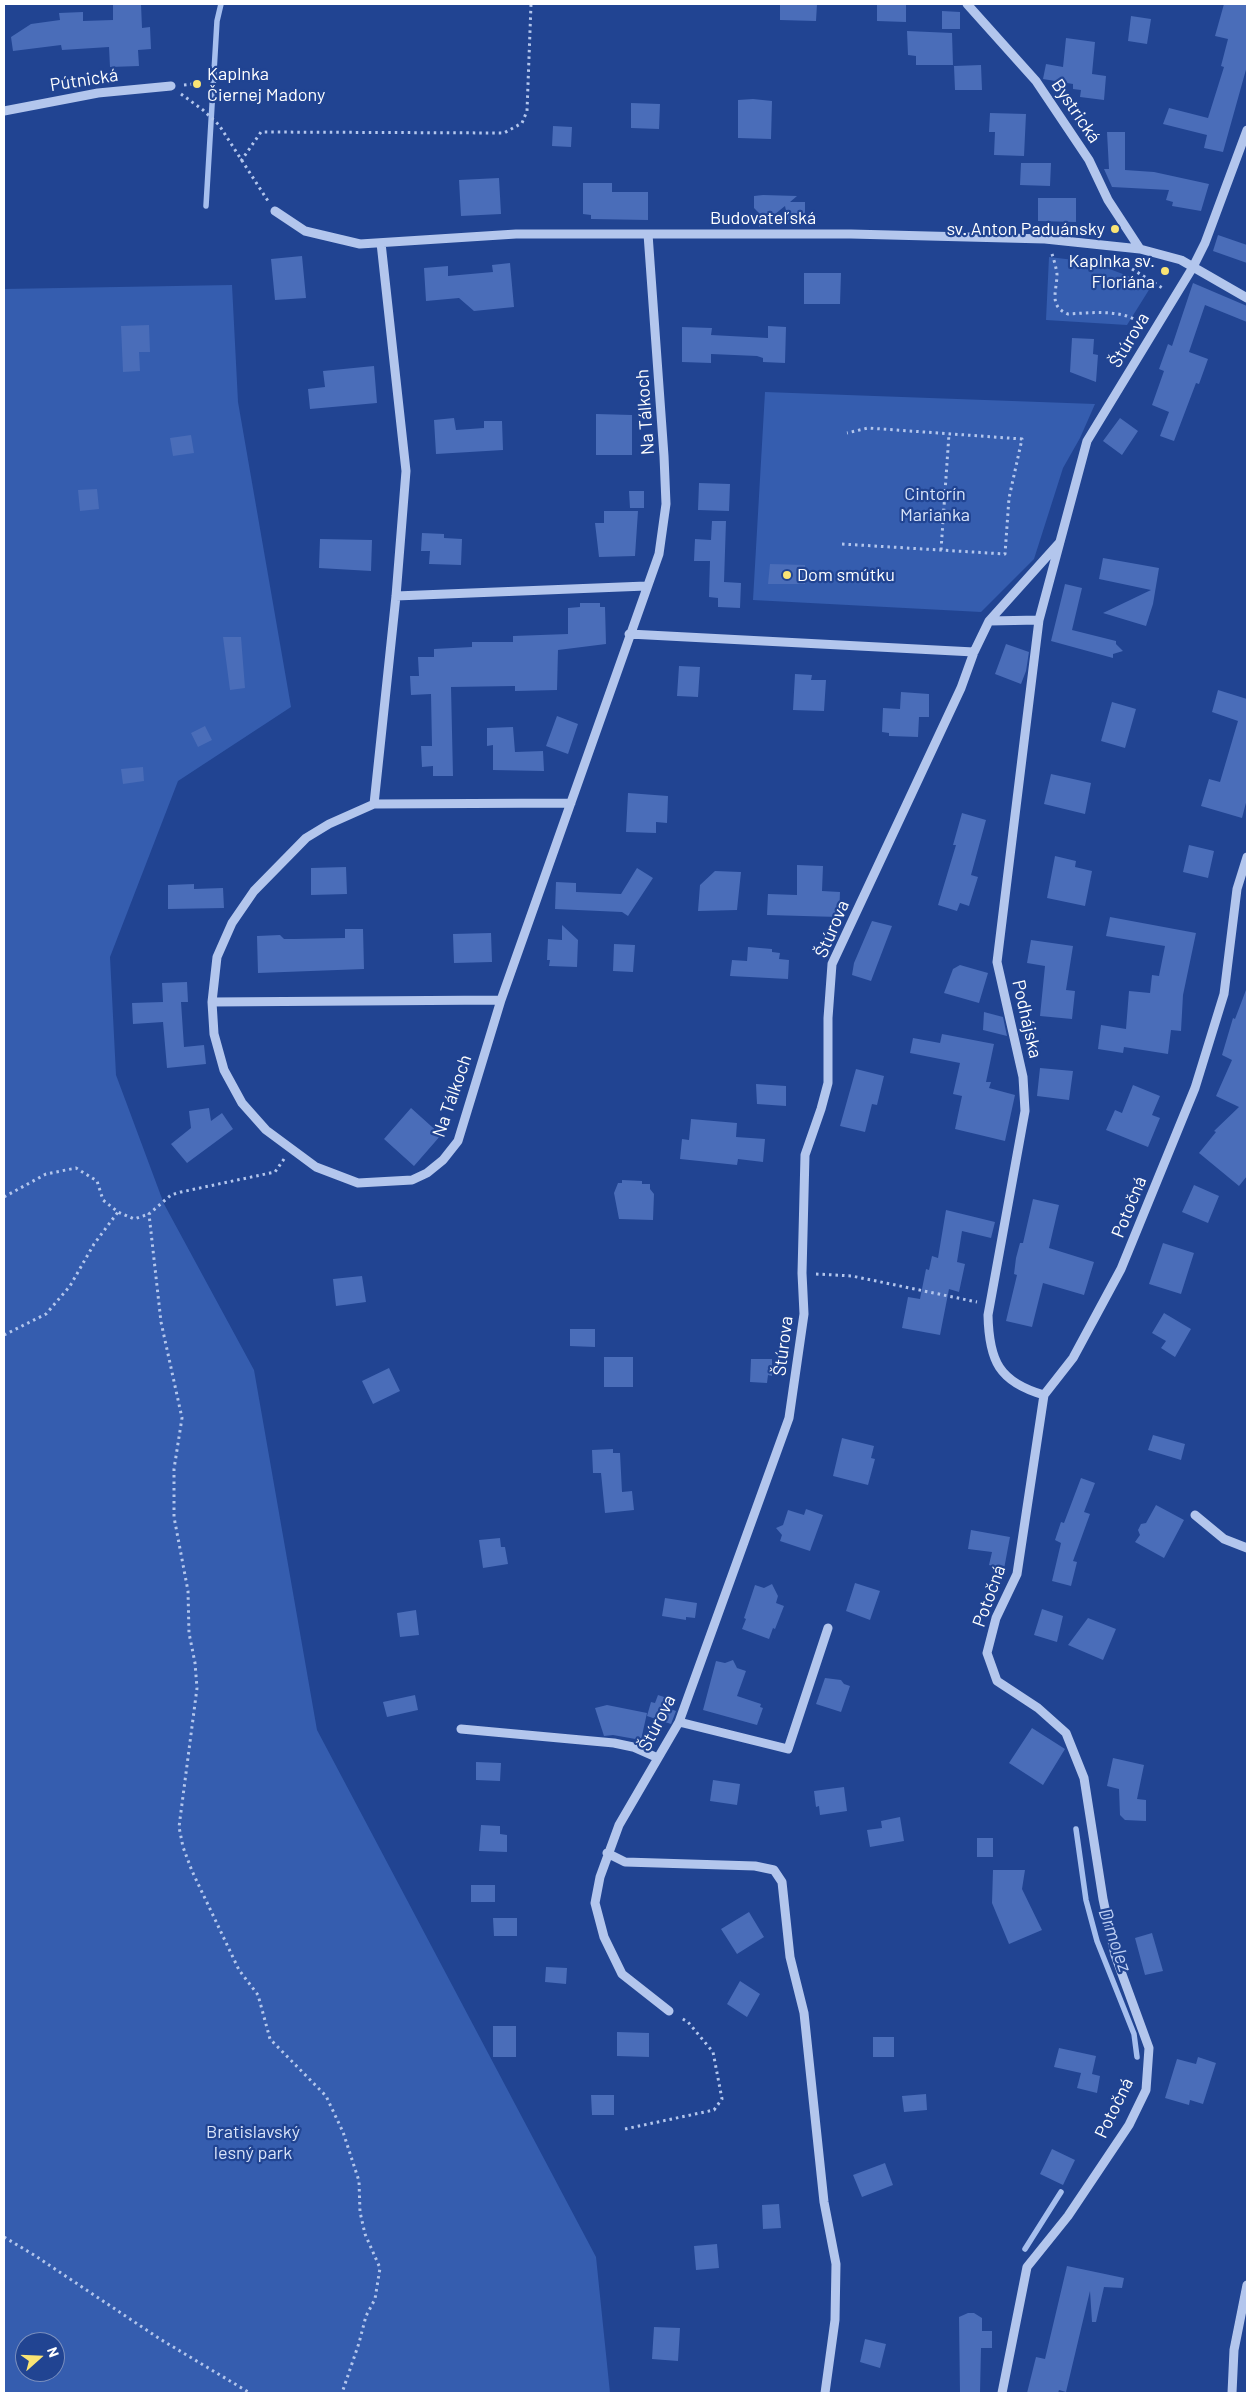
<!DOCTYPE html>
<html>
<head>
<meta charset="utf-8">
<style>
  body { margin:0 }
  #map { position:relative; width:1251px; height:2397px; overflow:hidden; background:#214492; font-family:Barlow,sans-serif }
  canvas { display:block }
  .frame { position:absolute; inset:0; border:5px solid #fff; pointer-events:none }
  .north { position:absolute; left:15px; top:2332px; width:50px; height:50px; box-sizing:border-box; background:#214492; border:1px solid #7a8fbe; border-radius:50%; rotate:70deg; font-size:14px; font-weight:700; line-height:20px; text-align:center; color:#fff }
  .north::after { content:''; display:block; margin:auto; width:18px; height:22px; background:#fae474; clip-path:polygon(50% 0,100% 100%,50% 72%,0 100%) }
</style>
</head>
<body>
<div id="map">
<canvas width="1251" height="2397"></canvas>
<div class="frame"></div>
<div class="north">N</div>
</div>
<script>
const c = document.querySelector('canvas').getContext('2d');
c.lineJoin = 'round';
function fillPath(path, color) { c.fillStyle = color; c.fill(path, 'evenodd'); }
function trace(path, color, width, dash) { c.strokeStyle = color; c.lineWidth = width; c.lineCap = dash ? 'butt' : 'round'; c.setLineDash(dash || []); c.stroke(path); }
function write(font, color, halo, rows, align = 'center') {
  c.font = font + ' Barlow,sans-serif'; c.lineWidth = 4.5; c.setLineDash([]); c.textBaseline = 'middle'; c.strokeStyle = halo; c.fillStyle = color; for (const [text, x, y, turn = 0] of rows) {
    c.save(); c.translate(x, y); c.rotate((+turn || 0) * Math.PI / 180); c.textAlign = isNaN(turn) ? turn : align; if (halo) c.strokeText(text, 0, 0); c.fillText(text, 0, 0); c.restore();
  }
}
fillPath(new Path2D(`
  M 1049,257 L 1091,262 L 1152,285 L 1127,325 L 1046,320 Z
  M 232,285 L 238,402 L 291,707 L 178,781 L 110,957 L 116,1075 L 164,1204 L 254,1370 L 317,1730 L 596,2257 L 610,2393 L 4,2393 L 4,289 ZM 25,2342 L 55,2342 L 55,2372 L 25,2372 Z
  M 765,392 L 1095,404 L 1080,438 L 1063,468 L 1034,559 L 981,612 L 753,600 Z`), '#355daf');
trace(new Path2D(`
  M 206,206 L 217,21 L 221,4
  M 1076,1829 L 1086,1900 L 1097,1941 L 1134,2034 L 1137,2057
  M 1025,2249 L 1061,2192`), '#a6bfee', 5.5);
fillPath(new Path2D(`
  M 113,4 L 141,4 L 142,28 L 150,27 L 151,49 L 138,50 L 139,66 L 110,67 L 109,47 L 62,50 L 61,45 L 13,51 L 11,37 L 31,24 L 60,20 L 59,13 L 83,12 L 83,21 L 113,20 Z
  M 780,4 L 817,4 L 816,21 L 780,20 Z
  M 877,4 L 906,4 L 906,22 L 877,21 Z
  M 1224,4 L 1247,4 L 1247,66 L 1223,152 L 1204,148 L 1207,135 L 1163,124 L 1169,108 L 1208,118 L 1224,67 L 1221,66 L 1228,39 L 1215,36 Z
  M 942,11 L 960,12 L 960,29 L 942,29 Z
  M 1131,16 L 1151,19 L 1147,44 L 1128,41 Z
  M 907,31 L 952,33 L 953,65 L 916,65 L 916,56 L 908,55 Z
  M 1066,38 L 1095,42 L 1092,74 L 1106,76 L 1104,100 L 1080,97 L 1081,90 L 1073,89 L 1073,84 L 1043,79 L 1046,64 L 1063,67 Z
  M 981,65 L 982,90 L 955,90 L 954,66 Z
  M 753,99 L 772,101 L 771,139 L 738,138 L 738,100 Z
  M 631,103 L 660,104 L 659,129 L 631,128 Z
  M 990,113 L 1026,114 L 1024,156 L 994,155 L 995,132 L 989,132 Z
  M 553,126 L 572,127 L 571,147 L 552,146 Z
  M 1107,132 L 1125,132 L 1125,170 L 1154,172 L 1209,184 L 1201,211 L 1172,206 L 1173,202 L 1166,200 L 1169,190 L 1112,187 L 1104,169 L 1109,169 Z
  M 1021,163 L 1051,163 L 1050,186 L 1020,185 Z
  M 499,178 L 501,214 L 461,216 L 459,180 Z
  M 583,183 L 612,183 L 612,192 L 648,192 L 648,220 L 591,219 L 591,215 L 583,214 Z
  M 763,195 L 797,196 L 790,202 L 805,202 L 805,221 L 788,220 L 785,206 L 759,227 L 759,213 L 754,208 L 754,196 Z
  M 1038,198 L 1076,198 L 1076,222 L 1038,221 Z
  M 1218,235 L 1247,245 L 1247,263 L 1213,251 Z
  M 302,256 L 306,298 L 275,300 L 271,259 Z
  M 510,263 L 514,307 L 474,311 L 459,298 L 426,301 L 424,268 L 448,266 L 448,276 L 493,272 L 492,265 Z
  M 804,273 L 841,273 L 840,304 L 804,304 Z
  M 1193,283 L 1247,306 L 1247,322 L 1205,305 L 1189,352 L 1208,359 L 1199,384 L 1196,383 L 1174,441 L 1160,436 L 1169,412 L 1152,405 L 1164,371 L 1159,369 L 1168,344 L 1172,346 Z
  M 149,325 L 150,352 L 139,352 L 140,371 L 123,372 L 121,326 Z
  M 768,326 L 786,327 L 785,363 L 763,362 L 763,358 L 757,356 L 711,354 L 711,363 L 682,362 L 682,327 L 712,328 L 711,335 L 768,338 Z
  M 1072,338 L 1094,339 L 1093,354 L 1098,355 L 1096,382 L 1070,372 Z
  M 374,366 L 377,403 L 310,409 L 308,389 L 325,387 L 323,371 Z
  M 596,414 L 632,415 L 632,455 L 596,455 Z
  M 454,418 L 456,430 L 484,428 L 484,421 L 502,421 L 503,450 L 436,454 L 434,420 Z
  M 1120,418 L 1138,431 L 1122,455 L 1103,441 Z
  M 191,435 L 194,453 L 173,456 L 170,438 Z
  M 699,483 L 730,484 L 729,511 L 698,510 Z
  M 97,489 L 99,509 L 80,511 L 78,490 Z
  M 629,491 L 644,491 L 644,508 L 630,508 Z
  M 604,511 L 638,511 L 635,556 L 599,557 L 595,523 L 604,523 Z
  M 712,521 L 726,521 L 724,582 L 741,583 L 740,608 L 718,607 L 718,598 L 709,597 L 710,561 L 694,561 L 695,539 L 711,540 Z
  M 422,533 L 444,534 L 444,538 L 462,539 L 461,565 L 429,564 L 430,551 L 421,551 Z
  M 320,539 L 372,540 L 371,571 L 319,568 Z
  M 1103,558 L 1159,568 L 1153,604 L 1146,626 L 1103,613 L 1151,590 L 1099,579 Z
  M 770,564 L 805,565 L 805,584 L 768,584 Z
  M 1065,584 L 1082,588 L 1072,630 L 1116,641 L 1116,644 L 1123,651 L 1113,654 L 1113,658 L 1051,641 Z
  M 580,603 L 600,603 L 600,607 L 605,607 L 606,644 L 558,650 L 557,690 L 515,691 L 515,686 L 451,687 L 453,776 L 433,776 L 433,766 L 422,767 L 421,746 L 432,746 L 431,694 L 411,695 L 410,676 L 419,676 L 418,657 L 434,657 L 434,649 L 472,647 L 472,642 L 513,642 L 513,636 L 568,634 L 568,608 L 580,607 Z
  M 223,637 L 241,637 L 245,688 L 230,690 Z
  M 1006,644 L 1029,652 L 1026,671 L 1021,684 L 995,674 Z
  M 679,666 L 700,667 L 698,697 L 677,696 Z
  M 795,674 L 812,675 L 811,680 L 826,680 L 824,711 L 793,710 Z
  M 1218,690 L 1247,699 L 1247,799 L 1242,818 L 1201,806 L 1209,779 L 1220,782 L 1238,721 L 1212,712 Z
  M 901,692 L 929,694 L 929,717 L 919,717 L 918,737 L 889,736 L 889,733 L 882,732 L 883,708 L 900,709 Z
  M 1112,702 L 1136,709 L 1125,748 L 1101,741 Z
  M 557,716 L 578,724 L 568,754 L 546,746 Z
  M 205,726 L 212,740 L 198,747 L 191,733 Z
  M 513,727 L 515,752 L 543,751 L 544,771 L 493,770 L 493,745 L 487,746 L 487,728 Z
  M 143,767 L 144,781 L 123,784 L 121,769 Z
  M 1051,774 L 1091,783 L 1085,814 L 1044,804 Z
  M 628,793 L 668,796 L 667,823 L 656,822 L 656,833 L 626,832 Z
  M 962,813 L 986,820 L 971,875 L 978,877 L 969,906 L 960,903 L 957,911 L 938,905 L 956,845 L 953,845 Z
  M 1189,845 L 1214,851 L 1208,878 L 1183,872 Z
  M 1055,856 L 1076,861 L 1075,867 L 1092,871 L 1085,906 L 1047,898 Z
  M 797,865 L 823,866 L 822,891 L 840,892 L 839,917 L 767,915 L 768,894 L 797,895 Z
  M 346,867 L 347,894 L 311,895 L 311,868 Z
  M 637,868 L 653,878 L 628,916 L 622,912 L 555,909 L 556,882 L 576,883 L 576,892 L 621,894 Z
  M 715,871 L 741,872 L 737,910 L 698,911 L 700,885 Z
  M 194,884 L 194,889 L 223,888 L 224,908 L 168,909 L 168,885 Z
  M 1110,917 L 1196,933 L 1183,995 L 1181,1031 L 1171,1030 L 1168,1054 L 1124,1047 L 1123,1053 L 1098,1049 L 1101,1025 L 1126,1029 L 1129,991 L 1150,993 L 1152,975 L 1159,976 L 1165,946 L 1106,936 Z
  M 872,921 L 892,926 L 871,981 L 852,975 L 854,963 Z
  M 562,925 L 578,940 L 577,967 L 549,966 L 550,960 L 547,960 L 548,939 L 562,940 Z
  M 345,929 L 363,929 L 364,969 L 258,973 L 257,936 L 280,935 L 284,939 L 294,939 L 345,938 Z
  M 491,933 L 492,962 L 454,963 L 453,934 Z
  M 1031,940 L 1073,946 L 1066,990 L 1075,991 L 1072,1019 L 1040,1016 L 1045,966 L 1027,963 Z
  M 614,944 L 635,945 L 633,972 L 613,971 Z
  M 748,947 L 772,949 L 772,952 L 780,953 L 779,959 L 789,960 L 788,979 L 730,976 L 732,960 L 747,961 Z
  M 960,965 L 988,973 L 979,1003 L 944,993 L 953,969 Z
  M 187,982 L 188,1002 L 181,1002 L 184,1047 L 204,1045 L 206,1064 L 167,1068 L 163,1022 L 133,1024 L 132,1003 L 163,1002 L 162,983 Z
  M 1246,990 L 1247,1176 L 1239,1186 L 1199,1153 L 1216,1132 L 1214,1131 L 1239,1107 L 1216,1096 L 1232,1060 L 1222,1055 L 1233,1018 L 1235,1019 Z
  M 984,1012 L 1003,1017 L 1007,1036 L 983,1030 Z
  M 942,1034 L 994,1044 L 986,1082 L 991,1082 L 989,1088 L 1015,1095 L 1005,1141 L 955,1129 L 962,1096 L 953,1094 L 960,1063 L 910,1053 L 913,1038 L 940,1043 Z
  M 1040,1068 L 1073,1071 L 1069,1100 L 1037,1096 Z
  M 856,1069 L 884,1076 L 877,1105 L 872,1104 L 865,1132 L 840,1126 Z
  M 756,1084 L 786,1086 L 786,1106 L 757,1104 Z
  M 1133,1085 L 1160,1096 L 1152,1115 L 1160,1118 L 1148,1147 L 1106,1130 L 1115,1110 L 1122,1113 Z
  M 209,1108 L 211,1121 L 222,1113 L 233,1129 L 187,1163 L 171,1144 L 191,1128 L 189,1111 Z
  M 411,1108 L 441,1135 L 414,1166 L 384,1139 Z
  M 691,1119 L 737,1123 L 736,1137 L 765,1139 L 763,1162 L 738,1159 L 737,1165 L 680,1159 L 682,1139 L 689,1140 Z
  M 622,1180 L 642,1181 L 642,1184 L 650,1184 L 650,1189 L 654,1194 L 653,1220 L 619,1219 L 614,1193 L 618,1183 L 622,1183 Z
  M 1194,1185 L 1219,1196 L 1208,1223 L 1182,1212 Z
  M 1033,1199 L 1059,1205 L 1049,1248 L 1094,1262 L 1084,1295 L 1043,1283 L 1032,1327 L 1006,1321 L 1017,1275 L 1014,1274 L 1016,1258 L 1020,1243 L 1023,1243 Z
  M 946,1210 L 995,1222 L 991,1238 L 962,1231 L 957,1262 L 965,1264 L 959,1292 L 949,1289 L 940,1335 L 902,1328 L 908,1297 L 920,1299 L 926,1269 L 929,1270 L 932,1256 L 938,1258 Z
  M 1163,1243 L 1194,1253 L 1181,1294 L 1149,1284 Z
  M 362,1276 L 366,1302 L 336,1306 L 333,1279 Z
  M 1164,1313 L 1191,1329 L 1175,1357 L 1161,1348 L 1166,1341 L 1152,1333 Z
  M 570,1329 L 595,1329 L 595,1347 L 570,1346 Z
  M 604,1357 L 633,1357 L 633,1387 L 604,1387 Z
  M 751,1359 L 772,1359 L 772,1376 L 768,1375 L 767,1383 L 750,1382 Z
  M 389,1368 L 400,1391 L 373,1404 L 362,1381 Z
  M 1153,1435 L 1185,1444 L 1181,1460 L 1148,1450 Z
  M 842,1438 L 874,1446 L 871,1458 L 875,1459 L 868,1485 L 833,1476 Z
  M 613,1449 L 613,1453 L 620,1453 L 622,1492 L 632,1491 L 634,1510 L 605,1513 L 601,1473 L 593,1473 L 592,1450 Z
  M 1081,1478 L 1095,1483 L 1084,1512 L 1090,1514 L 1073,1561 L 1077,1562 L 1071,1586 L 1052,1581 L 1061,1543 L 1055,1540 L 1061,1522 L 1064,1523 Z
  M 1156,1505 L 1184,1520 L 1164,1558 L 1135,1542 L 1140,1535 L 1138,1530 L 1141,1524 L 1146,1523 Z
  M 806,1509 L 823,1515 L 810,1551 L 780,1541 L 782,1535 L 776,1528 L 783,1525 L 788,1510 L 804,1515 Z
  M 971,1530 L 1010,1537 L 1004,1569 L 989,1565 L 992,1552 L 968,1549 Z
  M 500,1538 L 501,1547 L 505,1547 L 508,1564 L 483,1568 L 479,1540 Z
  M 855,1583 L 880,1591 L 870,1620 L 846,1611 Z
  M 772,1584 L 778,1596 L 776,1603 L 784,1606 L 775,1629 L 773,1628 L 769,1639 L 742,1629 L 746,1619 L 744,1618 L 755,1585 L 764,1588 Z
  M 665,1598 L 697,1603 L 695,1618 L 686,1617 L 686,1620 L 662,1616 Z
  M 1042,1609 L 1063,1616 L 1057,1642 L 1034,1635 Z
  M 416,1610 L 419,1635 L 400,1637 L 397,1613 Z
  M 1088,1618 L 1116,1629 L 1103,1660 L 1068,1645 Z
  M 733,1660 L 737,1668 L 746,1671 L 737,1696 L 761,1704 L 760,1707 L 763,1708 L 757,1725 L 703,1710 L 716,1661 L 725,1663 Z
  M 825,1678 L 841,1680 L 844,1684 L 850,1686 L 841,1712 L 816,1704 Z
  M 415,1695 L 418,1710 L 387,1717 L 383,1702 Z
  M 658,1695 L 673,1700 L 670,1709 L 676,1711 L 671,1724 L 647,1716 L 651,1702 L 655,1703 Z
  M 607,1705 L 647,1713 L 641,1740 L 613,1735 L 604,1736 L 595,1708 Z
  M 1032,1728 L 1065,1749 L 1043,1785 L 1009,1763 Z
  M 1113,1758 L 1144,1765 L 1137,1799 L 1146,1800 L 1146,1821 L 1125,1820 L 1120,1815 L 1119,1789 L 1107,1786 Z
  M 476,1762 L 501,1763 L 500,1781 L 476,1780 Z
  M 713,1780 L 740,1784 L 737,1805 L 710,1801 Z
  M 844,1787 L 847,1811 L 820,1815 L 819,1806 L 816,1807 L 814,1791 Z
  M 900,1817 L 904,1841 L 870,1847 L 867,1830 L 882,1828 L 881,1821 Z
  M 481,1825 L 500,1826 L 500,1834 L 507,1835 L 507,1852 L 479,1851 Z
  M 977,1838 L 993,1838 L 993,1857 L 977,1857 Z
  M 993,1870 L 1025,1870 L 1022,1889 L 1042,1930 L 1009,1944 L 992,1903 Z
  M 471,1885 L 495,1885 L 495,1902 L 471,1902 Z
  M 749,1912 L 764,1937 L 737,1954 L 721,1929 Z
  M 493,1918 L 517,1918 L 517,1936 L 494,1936 Z
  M 1152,1933 L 1163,1971 L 1145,1975 L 1135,1938 Z
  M 546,1967 L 567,1968 L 566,1984 L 545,1982 Z
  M 740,1981 L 760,1994 L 747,2017 L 727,2004 Z
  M 493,2026 L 516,2026 L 516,2057 L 493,2057 Z
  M 617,2032 L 649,2033 L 649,2057 L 617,2056 Z
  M 873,2037 L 894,2037 L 894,2057 L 873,2057 Z
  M 1059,2048 L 1096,2056 L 1092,2074 L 1100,2076 L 1097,2093 L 1077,2088 L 1081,2073 L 1054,2067 Z
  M 1198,2057 L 1216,2063 L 1203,2104 L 1190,2100 L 1189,2105 L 1165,2098 L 1177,2059 L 1196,2064 Z
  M 926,2094 L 927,2110 L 904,2112 L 902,2096 Z
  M 591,2095 L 614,2095 L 614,2115 L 592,2115 Z
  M 1052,2149 L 1075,2160 L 1063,2185 L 1040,2174 Z
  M 885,2163 L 893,2185 L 862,2197 L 853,2175 Z
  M 779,2204 L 781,2228 L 763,2229 L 762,2205 Z
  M 717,2244 L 719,2268 L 696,2270 L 694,2246 Z
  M 1067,2266 L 1124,2278 L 1122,2288 L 1104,2287 L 1096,2322 L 1092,2322 L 1090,2291 L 1066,2392 L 1059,2390 L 1058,2393 L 1027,2393 L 1036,2357 L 1045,2359 Z
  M 968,2313 L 974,2313 L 982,2318 L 982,2331 L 992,2331 L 992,2348 L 981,2348 L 980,2393 L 960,2393 L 959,2317 Z
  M 654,2327 L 680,2328 L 678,2361 L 652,2359 Z
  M 865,2339 L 886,2344 L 880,2368 L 860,2362 Z`), '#4a6db9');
trace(new Path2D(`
  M 184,85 L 194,84
  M 181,94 L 203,110 L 219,125 L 268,201
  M 241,161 L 261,132 L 504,133 L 522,123 L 527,111 L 531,4
  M 1052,254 C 1054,260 1056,267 1057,274 C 1057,291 1048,306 1068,314 C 1090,313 1125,308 1142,325
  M 1121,262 L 1164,289
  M 842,544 L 1005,554 L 1009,498 L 1022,439 L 868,428 L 847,433
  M 941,550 L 949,434
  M 284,1159 L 275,1172 L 181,1192 L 171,1195 L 149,1214 L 161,1322 L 182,1418 L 174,1469 L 174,1517 L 188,1591 L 189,1633 L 195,1663 L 197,1688 L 179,1827 L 183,1847 L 192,1871 L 239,1970 L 258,1995 L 270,2039 L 326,2096 L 343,2132 L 359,2181 L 360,2212 L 365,2234 L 380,2268 L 375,2299 L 366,2316 L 359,2343 L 342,2393
  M 4,1197 L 46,1174 L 76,1168 L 97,1181 L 103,1200 L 118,1212 L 134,1219 L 149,1214
  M 816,1274 L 852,1276 L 977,1302
  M 4,1335 L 46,1314 L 70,1286 L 94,1244 L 118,1212
  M 625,2129 L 714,2110 L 722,2099 L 713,2052 L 688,2022 L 681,2018
  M 4,2237 L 34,2255 L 160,2339 L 250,2393`), '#b3c6ed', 3, [2.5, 4]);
trace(new Path2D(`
  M 967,4 L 1036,81 L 1089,160 L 1108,200 L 1140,249
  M 4,111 L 98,93 L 171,86
  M 275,211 L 305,231 L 360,244 L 516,234 L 851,234 L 1045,239 L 1140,249 L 1181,260 L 1247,298
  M 381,243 L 406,471 L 396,596 L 374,804 L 329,824 L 306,838 L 254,891 L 232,923 L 217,957 L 212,1002 L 214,1034 L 224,1070 L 242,1103 L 266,1130 L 316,1167 L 358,1183 L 412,1180 L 427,1173 L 443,1160 L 458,1141 L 501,1000 L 659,554 L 666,504 L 664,456 L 648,234
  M 396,596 L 646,586
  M 989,621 L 1039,620
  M 629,634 L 974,652
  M 374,804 L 571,803
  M 212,1002 L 501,1000
  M 1044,1395 C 999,1382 989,1361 988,1315 L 1025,1111 L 1023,1077 L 997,962 L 1039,620 L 1087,441 L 1193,267 L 1205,243 L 1247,130
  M 1195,1515 L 1224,1539 L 1247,1548
  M 679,1722 L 788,1749 L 828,1628
  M 461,1729 L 614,1743 L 633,1747 L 658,1758
  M 607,1853 L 625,1862 L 755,1866 L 774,1870 L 782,1882 L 790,1957 L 804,2013 L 824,2202 L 836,2264 L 835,2320 L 825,2393
  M 669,2011 L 622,1974 L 604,1937 L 595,1903 L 600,1877 L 619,1825 L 679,1722 L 789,1418 L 804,1314 L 802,1273 L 805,1155 L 821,1109 L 828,1083 L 828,1018 L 832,964 L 961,688 L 974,652 L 989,621 L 1060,542
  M 1002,2393 L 1027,2267 L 1068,2216 L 1129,2125 L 1146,2090 L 1149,2048 L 1115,1955 L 1103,1899 L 1084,1778 L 1066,1733 L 1038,1708 L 997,1681 L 987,1653 L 996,1618 L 1017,1574 L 1044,1395 L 1073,1358 L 1121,1269 L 1195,1088 L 1224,994 L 1237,889 L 1247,857
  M 1232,2393 L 1234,2350 L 1247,2285`), '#b3c6ed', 9);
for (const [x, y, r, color] of [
  [197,84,5,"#fae474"],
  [1115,229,5,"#fae474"],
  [1165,271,5,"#fae474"],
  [787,575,5,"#fae474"]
]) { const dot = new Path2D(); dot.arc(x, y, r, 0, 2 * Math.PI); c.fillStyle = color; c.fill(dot); trace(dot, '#214492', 2); }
write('18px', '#fff', '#214492', [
  ["Kaplnka",207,74],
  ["Čiernej Madony",207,95],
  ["sv. Anton Paduánsky",1105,229,"right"],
  ["Kaplnka sv.",1155,261,"right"],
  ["Floriána",1155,282,"right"],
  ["Dom smútku",797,575]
], 'left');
write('18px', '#fff', '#214492', [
  ["Pútnická",84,80,-9],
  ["Bystrická",1076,111,56],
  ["Budovateľská",763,218],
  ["Štúrova",1129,340,-59],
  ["Na Tálkoch",645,412,-94],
  ["Štúrova",832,929,-67],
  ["Podhájska",1027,1019,77],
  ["Na Tálkoch",452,1096,-71],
  ["Potočná",1129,1207,-68],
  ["Štúrova",783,1346,-83],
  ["Potočná",989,1596,-70],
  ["Štúrova",657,1723,-63],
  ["Potočná",1114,2108,-64]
]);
write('18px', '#d8e3f9', '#214492', [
  ["Cintorín",935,494],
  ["Marianka",935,515],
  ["Bratislavský",253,2132],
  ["lesný park",253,2153]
]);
write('italic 19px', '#bfd0f4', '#214492', [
  ["Drmolez",1115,1940,71]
]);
</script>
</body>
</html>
